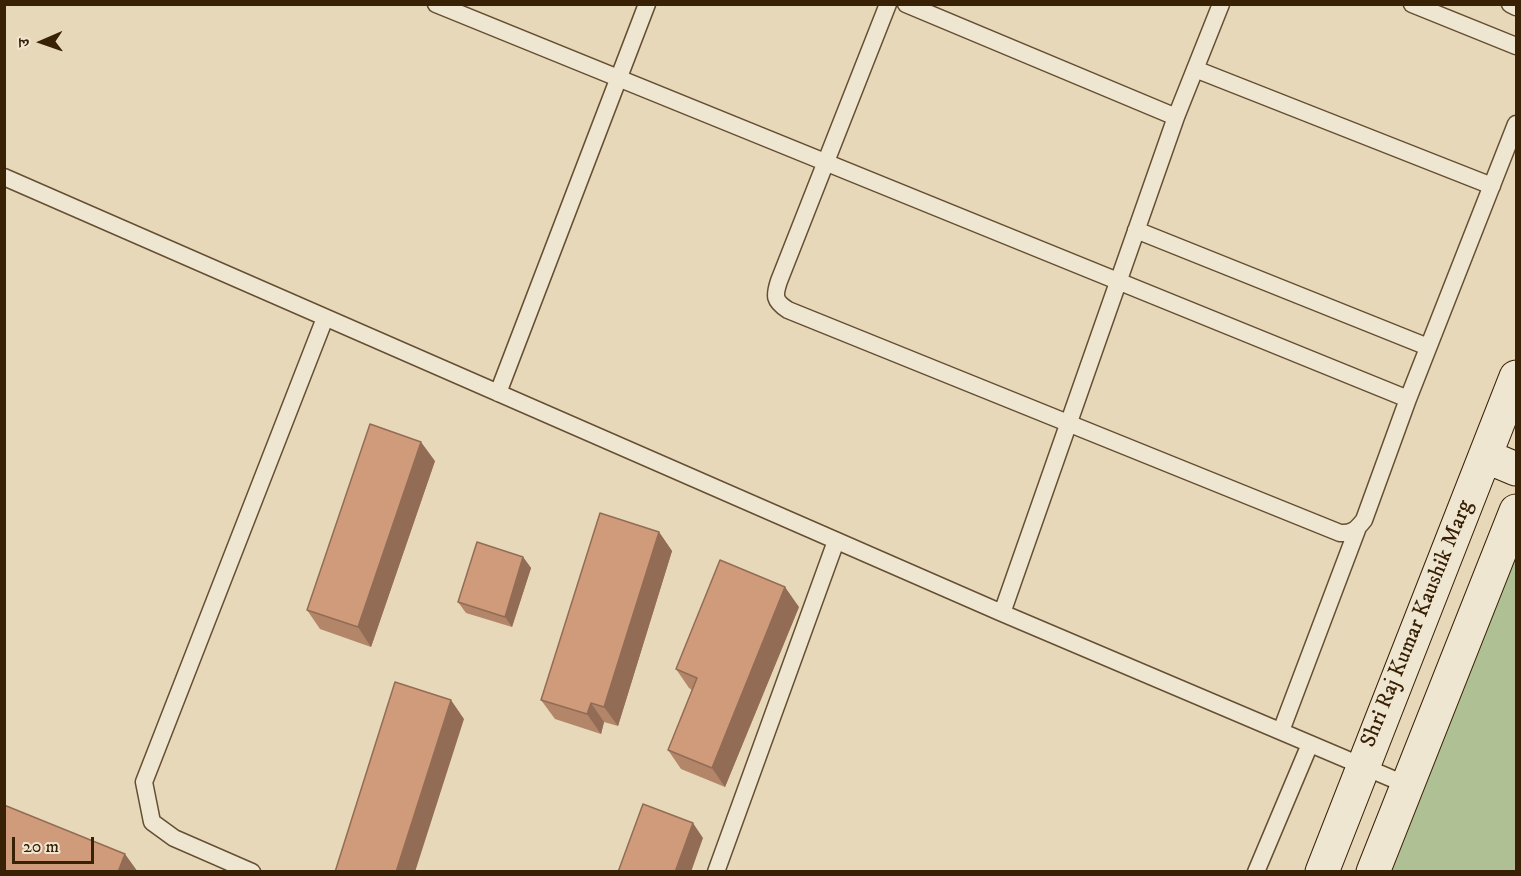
<!DOCTYPE html>
<html>
<head>
<meta charset="utf-8">
<style>
  body { margin:0 }
  #map { position:relative; width:1521px; height:876px; overflow:hidden; background:#e7d8b9; font-family:"IM FELL DW Pica","Noto Serif Devanagari",serif }
  canvas { display:block }
  .frame { position:absolute; inset:0; border:6px solid #392106; pointer-events:none }
  .north { position:absolute; left:12px; top:12px; width:60px; height:60px; -webkit-text-stroke:4px #efe6d2; paint-order:stroke; rotate:268deg; font-size:16px; font-weight:700; line-height:24px; text-align:center; color:#392106 }
  .north::after { content:''; display:block; margin:auto; width:21px; height:27px; background:#392106; clip-path:polygon(50% 0,100% 100%,50% 72%,0 100%) }
  .scale { position:absolute; left:12px; top:837px; width:82px; height:27px; box-sizing:border-box; border:3px solid #392106; border-top:0; padding-left:8px; font-size:18px; line-height:21px; white-space:nowrap; color:#392106; -webkit-text-stroke:4px #efe6d2; paint-order:stroke }
</style>
</head>
<body>
<div id="map">
<canvas width="1521" height="876"></canvas>
<div class="frame"></div>
<div class="north">उ</div>
<div class="scale">20 m</div>
</div>
<script>
const c = document.querySelector('canvas').getContext('2d');
c.lineJoin = 'round';
function fillPath(path, color) { c.fillStyle = color; c.fill(path, 'evenodd'); }
function trace(path, color, width, dash) { c.strokeStyle = color; c.lineWidth = width; c.lineCap = dash ? 'butt' : 'round'; c.setLineDash(dash || []); c.stroke(path); }
function write(font, color, halo, rows, align = 'center') {
  c.font = font + ' "IM FELL DW Pica",serif'; c.lineWidth = 4.5; c.setLineDash([]); c.textBaseline = 'middle'; c.strokeStyle = halo; c.fillStyle = color; for (const [text, x, y, turn = 0] of rows) {
    c.save(); c.translate(x, y); c.rotate((+turn || 0) * Math.PI / 180); c.textAlign = isNaN(turn) ? turn : align; if (halo) c.strokeText(text, 0, 0); c.fillText(text, 0, 0); c.restore();
  }
}
fillPath(new Path2D(`
  M 1516,515 L 1516,871 L 1375,871 Z`), '#afc094');
const lane = new Path2D(`
  M 436,4 L 1408,399
  M 888,4 L 779,281 C 774,296 774,301 788,310 L 1340,533 C 1352,534 1357,529 1364,520 L 1408,399 L 1516,124
  M 906,4 L 1176,117
  M 1412,4 L 1516,46
  M 1510,4 L 1516,7
  M 1195,69 L 1492,186
  M 4,177 L 1002,613 L 1407,785
  M 1136,230 L 1428,347
  M 498,393 L 647,4
  M 1002,613 L 1176,117 L 1221,4
  M 1281,731 L 1357,530
  M 252,872 L 174,838 L 152,822 L 144,782 L 325,318
  M 716,872 L 836,541
  M 1256,872 L 1310,744`);
const secondary = new Path2D(`
  M 1485,456 L 1516,469
  M 1322,872 L 1516,377
  M 1373,872 L 1516,511`);
trace(lane, '#644f33', 19);
trace(secondary, '#392106', 35);
trace(lane, '#efe6d2', 16);
trace(secondary, '#efe6d2', 33);
fillPath(new Path2D(`
  M 435,461 L 371,647 L 320,629 L 307,610 Z
  M 659,532 L 672,551 L 618,726 L 604,722 L 601,734 L 555,719 L 541,700 Z
  M 523,557 L 531,568 L 512,627 L 466,613 L 458,602 Z
  M 799,607 L 725,787 L 681,769 L 668,750 L 692,690 L 689,688 L 676,669 Z`), '#b38569');
fillPath(new Path2D(`
  M 421,442 L 435,461 L 371,647 L 358,627 Z
  M 659,532 L 672,551 L 618,726 L 604,707 Z
  M 523,557 L 531,568 L 512,627 L 505,617 Z
  M 785,587 L 799,607 L 725,787 L 712,768 Z
  M 451,700 L 464,719 L 415,872 L 396,872 Z
  M 591,703 L 604,722 L 601,734 L 587,714 Z
  M 693,823 L 703,838 L 691,872 L 675,872 Z
  M 125,854 L 138,872 L 118,872 Z`), '#926c55');
const building = new Path2D(`
  M 370,424 L 421,442 L 358,627 L 307,610 Z
  M 600,513 L 659,532 L 604,707 L 591,703 L 587,714 L 541,700 Z
  M 477,542 L 523,557 L 505,617 L 458,602 Z
  M 720,560 L 785,587 L 712,768 L 668,750 L 697,678 L 676,669 Z
  M 395,682 L 451,700 L 396,872 L 335,872 Z
  M 643,804 L 693,823 L 675,872 L 618,872 Z
  M 4,805 L 125,854 L 118,872 L 4,872 Z`);
fillPath(building, '#d09b7a');
trace(building, '#926c55', 1.5);
write('22px', '#392106', '#efe6d2', [
  ["Shri Raj Kumar Kaushik Marg",1418,624,-68]
]);
</script>
</body>
</html>
